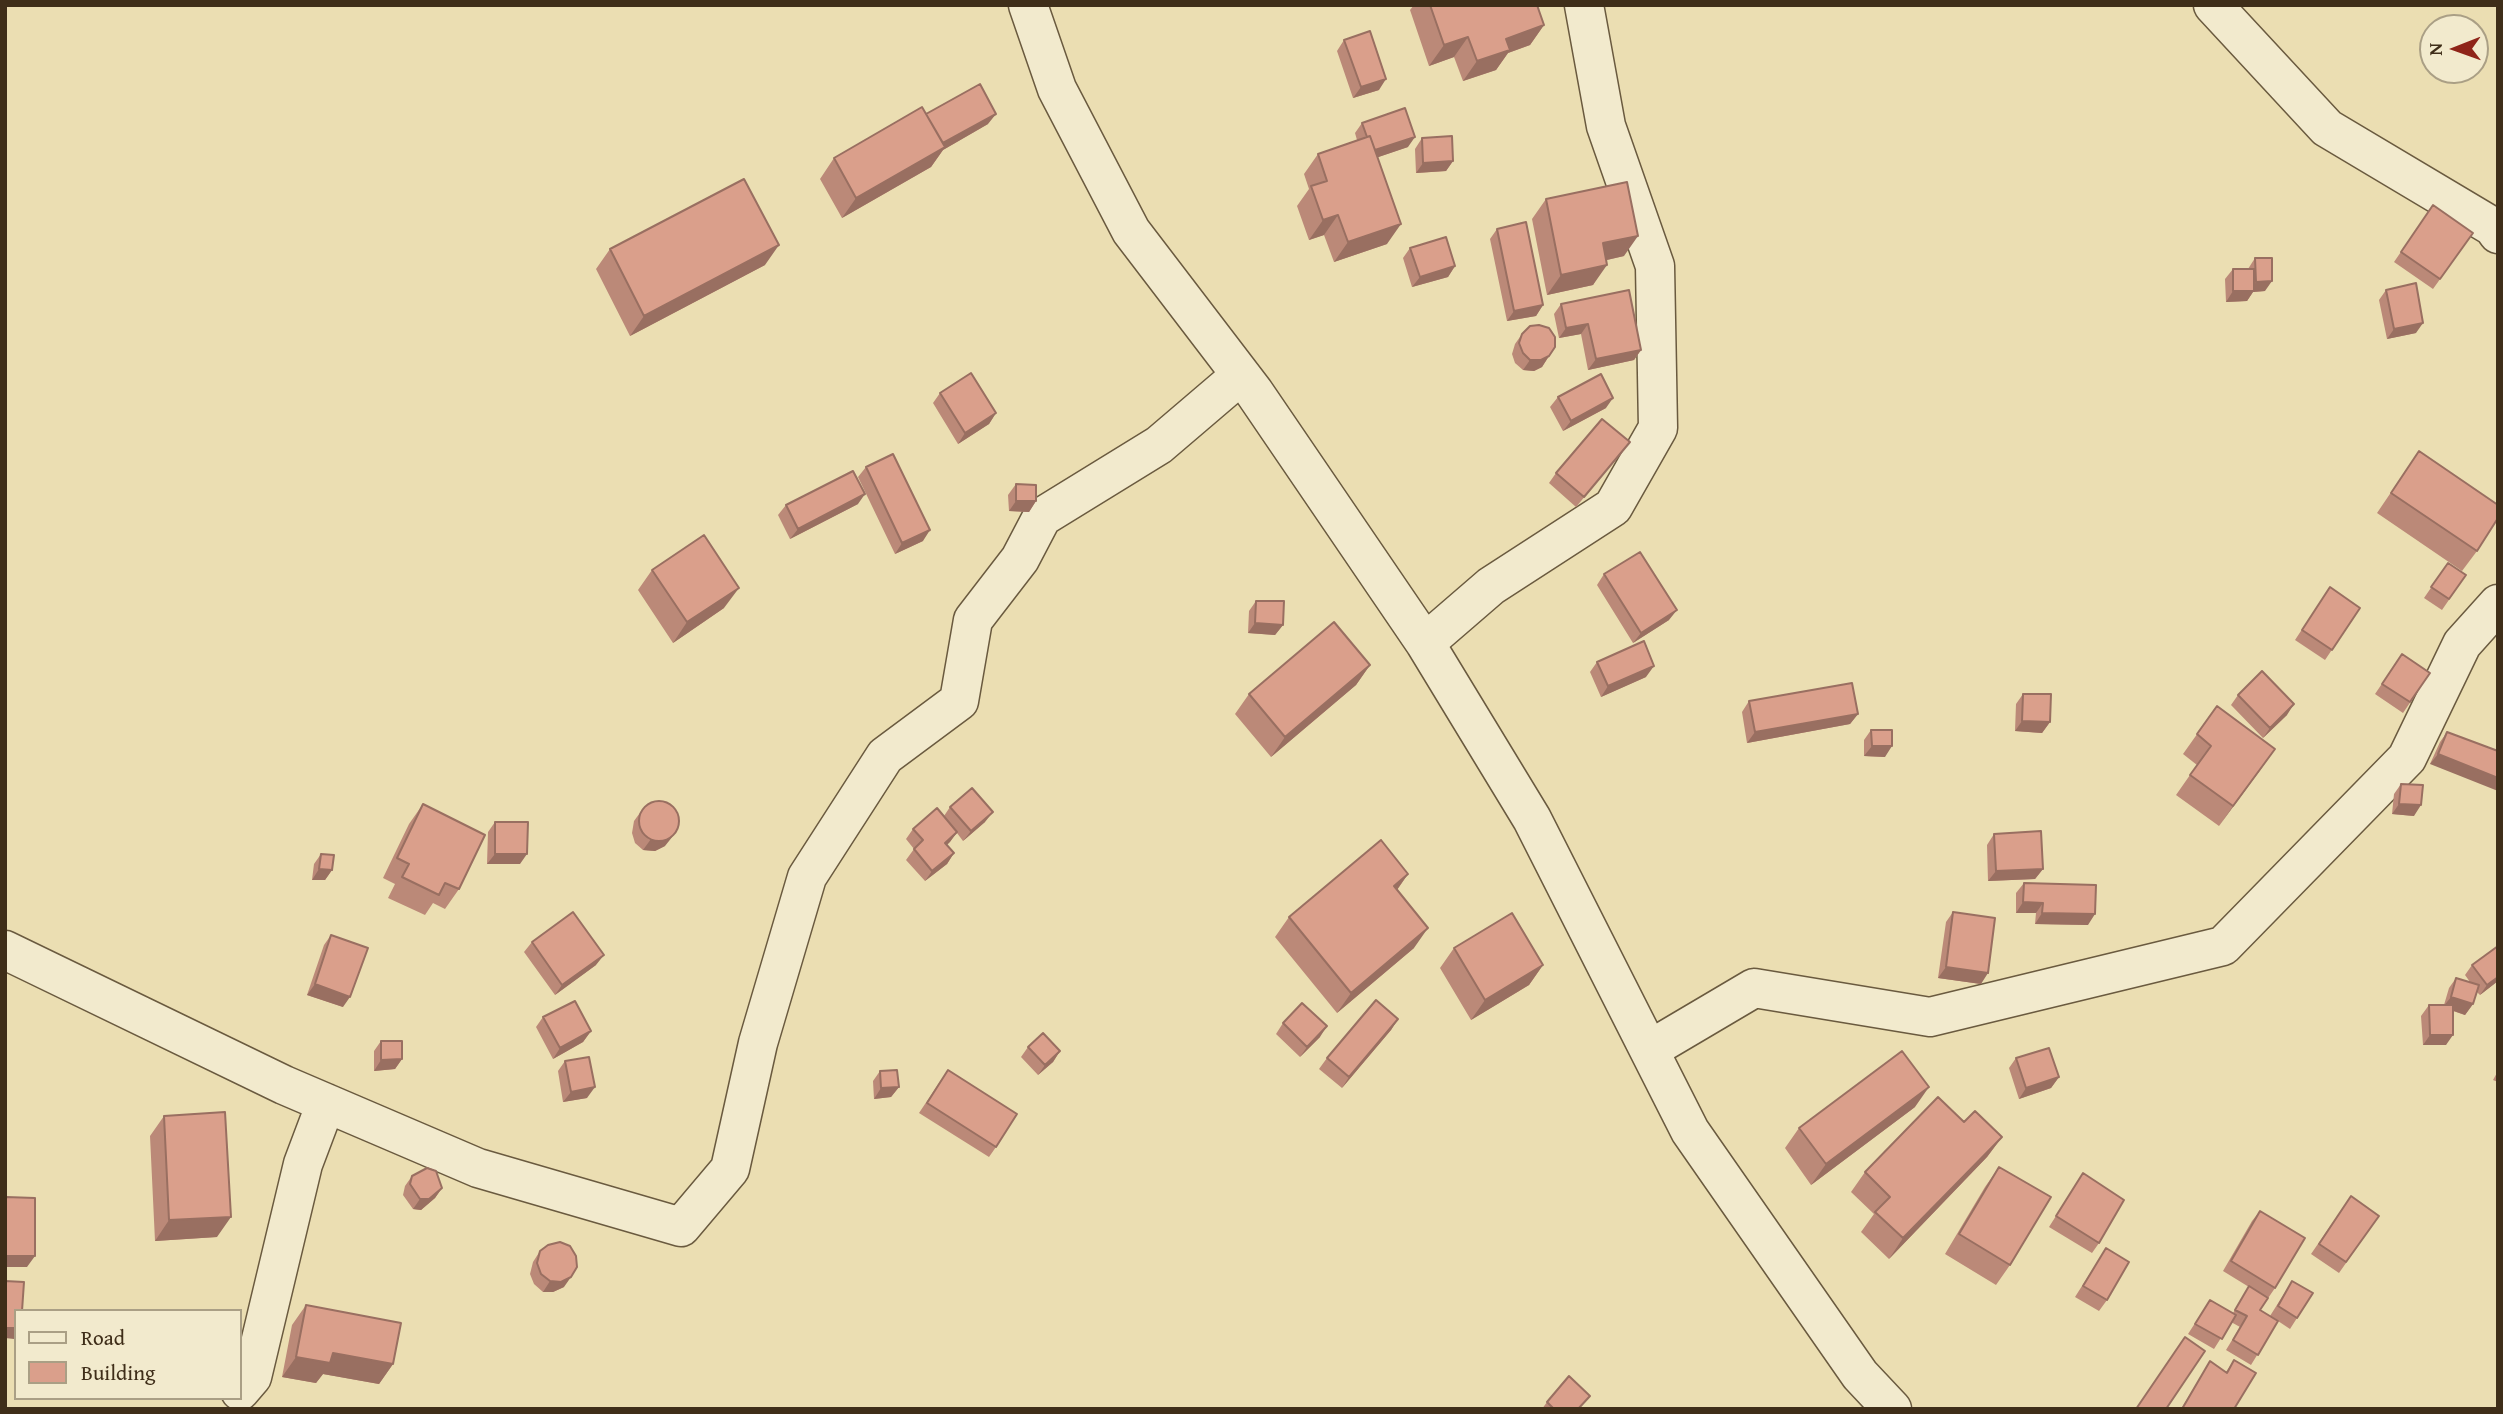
<!DOCTYPE html>
<html>
<head>
<meta charset="utf-8">
<style>
  body { margin:0 }
  #map { position:relative; width:2503px; height:1414px; overflow:hidden; background:#ebdeb2; font-family:"Gentium Book Plus",serif }
  canvas { display:block }
  .frame { position:absolute; inset:0; border:7px solid #3f2e19; pointer-events:none }
  .legend { position:absolute; left:14px; top:1309px; width:228px; height:91px; box-sizing:border-box; background:#f2eacd; border:2px solid #aa9f85; margin:0; padding:9px 12px; list-style:none; font-size:21px; color:#3f2e19 }
  .legend li { display:flex; align-items:center; gap:14px; height:35px }
  .legend b { width:35px; border:2px solid #aa9f85 }
  .north { position:absolute; left:2419px; top:14px; width:70px; height:70px; box-sizing:border-box; background:#f2eacd; border:2px solid #aa9f85; border-radius:50%; rotate:269deg; font-size:19px; font-weight:700; line-height:28px; text-align:center; color:#3f2e19 }
  .north::after { content:''; display:block; margin:auto; width:24px; height:32px; background:#8f2418; clip-path:polygon(50% 0,100% 100%,50% 72%,0 100%) }
</style>
</head>
<body>
<div id="map">
<canvas width="2503" height="1414"></canvas>
<div class="frame"></div>
<ul class="legend">
<li><b style="height:9px;background:#f2eacd"></b>Road</li>
<li><b style="height:19px;background:#da9f8b"></b>Building</li>
</ul>
<div class="north">N</div>
</div>
<script>
const c = document.querySelector('canvas').getContext('2d');
c.lineJoin = 'round';
function trace(path, color, width, dash) { c.strokeStyle = color; c.lineWidth = width; c.lineCap = dash ? 'butt' : 'round'; c.setLineDash(dash || []); c.stroke(path); }
function fillPath(path, color) { c.fillStyle = color; c.fill(path, 'evenodd'); }
const minor = new Path2D(`
  M 1028,5 L 1057,89 L 1131,231 L 1254,392 L 1425,643 L 1532,819 L 1690,1131 L 1860,1375 L 1892,1409
  M 2213,5 L 2327,128 L 2493,227 L 2498,234
  M 1425,643 L 1491,586 L 1613,507 L 1658,428 L 1655,266 L 1606,126 L 1584,5
  M 5,950 L 284,1085 L 478,1168 L 681,1227 L 730,1169 L 758,1043 L 807,877 L 885,756 L 959,701 L 973,620 L 1020,559 L 1042,517 L 1159,445 L 1241,375
  M 1649,1050 L 1754,988 L 1930,1017 L 2223,946 L 2407,758 L 2462,644 L 2498,604
  M 240,1391 L 252,1377 L 303,1164 L 326,1103`);
trace(minor, '#6a5a3f', 41);
trace(minor, '#f2eacd', 38);
fillPath(new Path2D(`
  M 1414,5 L 1537,5 L 1544,25 L 1530,45 L 1508,53 L 1496,70 L 1463,81 L 1454,57 L 1429,66 L 1410,10 Z
  M 1344,40 L 1379,90 L 1353,98 L 1337,51 Z
  M 926,114 L 988,124 L 943,150 L 931,167 L 842,218 L 820,179 L 834,158 Z
  M 1362,123 L 1408,147 L 1378,157 L 1387,244 L 1334,262 L 1324,235 L 1309,240 L 1297,206 L 1309,189 L 1304,174 L 1318,154 L 1357,140 L 1355,133 Z
  M 1422,138 L 1453,161 L 1446,171 L 1416,173 L 1415,149 Z
  M 1546,199 L 1624,256 L 1607,260 L 1593,285 L 1547,295 L 1532,219 Z
  M 2433,205 L 2473,233 L 2433,289 L 2394,262 Z
  M 1497,229 L 1543,305 L 1536,316 L 1507,321 L 1490,239 Z
  M 1410,248 L 1455,266 L 1448,277 L 1412,287 L 1403,258 Z
  M 610,249 L 765,265 L 630,336 L 596,269 Z
  M 2255,258 L 2265,291 L 2253,292 L 2247,301 L 2226,302 L 2225,279 L 2233,269 L 2248,269 Z
  M 2386,290 L 2416,333 L 2387,339 L 2379,300 Z
  M 1561,304 L 1641,350 L 1634,360 L 1588,370 L 1581,334 L 1559,338 L 1554,314 Z
  M 1522,334 L 1549,356 L 1542,367 L 1534,371 L 1523,370 L 1515,363 L 1512,354 L 1515,344 Z
  M 940,393 L 996,413 L 989,424 L 958,444 L 933,403 Z
  M 1558,397 L 1606,408 L 1563,431 L 1550,407 Z
  M 1630,442 L 1622,452 L 1576,507 L 1549,483 L 1556,473 Z
  M 2419,451 L 2477,551 L 2462,571 L 2377,513 Z
  M 866,467 L 923,541 L 895,554 L 858,477 Z
  M 1016,484 L 1036,501 L 1029,512 L 1009,511 L 1008,495 Z
  M 858,504 L 790,539 L 778,515 L 786,505 Z
  M 2448,563 L 2466,575 L 2442,610 L 2424,598 Z
  M 652,570 L 724,608 L 673,643 L 638,590 Z
  M 1604,574 L 1669,620 L 1633,643 L 1597,585 Z
  M 2330,587 L 2360,608 L 2325,660 L 2295,640 Z
  M 1256,601 L 1283,625 L 1275,635 L 1248,633 L 1249,611 Z
  M 2402,654 L 2430,673 L 2403,713 L 2375,694 Z
  M 1597,662 L 1646,677 L 1601,697 L 1590,672 Z
  M 1370,665 L 1356,685 L 1271,757 L 1235,714 L 1249,694 Z
  M 2023,694 L 2050,722 L 2042,733 L 2015,731 L 2016,704 Z
  M 2238,695 L 2287,715 L 2263,738 L 2231,705 Z
  M 1749,701 L 1858,714 L 1850,724 L 1747,743 L 1742,712 Z
  M 2217,706 L 2275,749 L 2219,826 L 2176,795 L 2197,765 L 2183,754 Z
  M 1871,730 L 1885,757 L 1864,756 L 1864,740 Z
  M 2447,732 L 2498,751 L 2430,764 L 2440,742 Z
  M 2401,784 L 2414,816 L 2392,814 L 2394,794 Z
  M 423,804 L 459,889 L 445,909 L 433,903 L 425,915 L 388,898 L 395,884 L 383,878 L 409,824 Z
  M 950,807 L 985,822 L 963,841 L 957,833 L 947,845 L 954,853 L 947,864 L 925,881 L 906,860 L 914,849 L 906,839 L 913,829 L 944,816 Z
  M 642,810 L 665,846 L 655,851 L 643,850 L 635,843 L 632,833 L 634,821 Z
  M 495,822 L 520,864 L 487,864 L 488,832 Z
  M 1994,834 L 2043,869 L 2035,879 L 1988,881 L 1987,845 Z
  M 321,854 L 332,870 L 325,880 L 312,880 L 314,864 Z
  M 1408,874 L 1397,890 L 1414,948 L 1337,1013 L 1275,937 L 1289,917 Z
  M 2024,883 L 2088,925 L 2035,924 L 2036,913 L 2016,913 L 2016,893 Z
  M 1953,912 L 1981,984 L 1938,978 L 1946,922 Z
  M 331,935 L 343,1007 L 307,995 L 324,945 Z
  M 532,942 L 596,965 L 555,995 L 524,952 Z
  M 2498,946 L 2498,981 L 2480,995 L 2477,992 L 2473,1004 L 2465,1015 L 2453,1011 L 2446,1045 L 2423,1045 L 2421,1016 L 2429,1005 L 2444,1005 L 2449,988 L 2456,978 L 2470,982 L 2465,975 L 2472,965 Z
  M 1454,948 L 1543,965 L 1529,985 L 1471,1020 L 1440,968 Z
  M 543,1017 L 591,1031 L 583,1042 L 553,1059 L 536,1027 Z
  M 1398,1019 L 1391,1030 L 1342,1088 L 1319,1069 L 1327,1058 Z
  M 1283,1023 L 1320,1037 L 1300,1057 L 1276,1034 Z
  M 381,1041 L 402,1059 L 395,1069 L 374,1071 L 374,1051 Z
  M 1028,1047 L 1060,1051 L 1053,1062 L 1038,1075 L 1021,1057 Z
  M 2016,1058 L 2059,1077 L 2051,1088 L 2019,1099 L 2009,1068 Z
  M 565,1061 L 587,1098 L 563,1102 L 558,1071 Z
  M 880,1071 L 899,1087 L 891,1097 L 874,1099 L 873,1081 Z
  M 2498,1071 L 2498,1082 L 2493,1080 Z
  M 941,1080 L 996,1147 L 989,1157 L 919,1113 Z
  M 1915,1107 L 1811,1185 L 1785,1148 L 1799,1128 Z
  M 164,1116 L 217,1237 L 155,1241 L 150,1136 Z
  M 1964,1122 L 2002,1137 L 1987,1157 L 1889,1259 L 1861,1232 L 1874,1214 L 1851,1192 L 1865,1172 Z
  M 1999,1167 L 2010,1265 L 1996,1285 L 1945,1254 L 1985,1187 Z
  M 2083,1173 L 2099,1243 L 2092,1253 L 2049,1227 Z
  M 412,1176 L 442,1188 L 435,1198 L 421,1210 L 413,1209 L 403,1195 L 405,1186 Z
  M 2351,1196 L 2379,1216 L 2339,1273 L 2311,1254 Z
  M 2260,1211 L 2275,1288 L 2260,1310 L 2270,1316 L 2292,1281 L 2297,1318 L 2290,1329 L 2278,1321 L 2251,1365 L 2226,1350 L 2240,1327 L 2231,1322 L 2214,1349 L 2188,1334 L 2210,1300 L 2233,1313 L 2249,1287 L 2223,1271 L 2252,1221 Z
  M 2106,1248 L 2107,1300 L 2099,1311 L 2075,1297 Z
  M 540,1251 L 564,1287 L 553,1292 L 543,1292 L 534,1284 L 530,1274 L 533,1262 Z
  M 306,1305 L 393,1364 L 379,1384 L 323,1374 L 316,1383 L 282,1377 L 292,1325 Z
  M 2234,1360 L 2234,1409 L 2181,1409 L 2210,1361 L 2226,1372 Z
  M 1547,1402 L 1581,1409 L 1542,1409 Z`), '#bb8978');
fillPath(new Path2D(`
  M 1544,25 L 1530,45 L 1508,53 L 1496,70 L 1463,81 L 1477,61 L 1506,39 Z
  M 1468,37 L 1454,57 L 1429,66 L 1444,45 Z
  M 1386,79 L 1379,90 L 1353,98 L 1361,87 Z
  M 996,114 L 988,124 L 943,150 L 931,167 L 842,218 L 856,198 L 942,144 Z
  M 1415,137 L 1408,147 L 1364,162 L 1371,152 Z
  M 1453,161 L 1446,171 L 1416,173 L 1423,163 Z
  M 1338,215 L 1324,235 L 1309,240 L 1323,220 Z
  M 1401,224 L 1387,244 L 1334,262 L 1348,242 Z
  M 1638,236 L 1624,256 L 1589,264 L 1603,243 Z
  M 779,245 L 765,265 L 630,336 L 644,316 Z
  M 1607,265 L 1593,285 L 1547,295 L 1561,275 Z
  M 1455,266 L 1448,277 L 1412,287 L 1420,277 Z
  M 2272,281 L 2265,291 L 2253,292 L 2247,301 L 2226,302 L 2233,291 L 2250,291 L 2256,282 Z
  M 1543,305 L 1536,316 L 1507,321 L 1514,311 Z
  M 2423,323 L 2416,333 L 2387,339 L 2394,329 Z
  M 1588,324 L 1581,334 L 1559,338 L 1566,328 Z
  M 1641,350 L 1634,360 L 1588,370 L 1596,359 Z
  M 1549,356 L 1542,367 L 1534,371 L 1523,370 L 1530,360 Z
  M 1613,398 L 1606,408 L 1563,431 L 1571,421 Z
  M 996,413 L 989,424 L 958,444 L 965,433 Z
  M 865,494 L 858,504 L 790,539 L 798,529 Z
  M 1016,501 L 1036,501 L 1029,512 L 1009,511 Z
  M 930,530 L 923,541 L 895,554 L 902,543 Z
  M 739,588 L 724,608 L 673,643 L 687,622 Z
  M 1677,610 L 1669,620 L 1633,643 L 1641,633 Z
  M 1255,623 L 1283,625 L 1275,635 L 1248,633 Z
  M 1370,665 L 1356,685 L 1271,757 L 1285,737 Z
  M 1654,666 L 1646,677 L 1601,697 L 1608,686 Z
  M 2294,704 L 2287,715 L 2263,738 L 2270,728 Z
  M 1858,714 L 1850,724 L 1747,743 L 1755,732 Z
  M 2022,721 L 2050,722 L 2042,733 L 2015,731 Z
  M 1872,746 L 1892,746 L 1885,757 L 1864,756 Z
  M 2275,749 L 2261,769 L 2219,826 L 2233,806 Z
  M 2438,754 L 2498,778 L 2498,791 L 2430,764 Z
  M 2399,804 L 2421,805 L 2414,816 L 2392,814 Z
  M 993,812 L 985,822 L 963,841 L 971,831 Z
  M 957,832 L 950,842 L 938,853 L 945,843 Z
  M 673,836 L 665,846 L 655,851 L 643,850 L 651,839 Z
  M 954,853 L 947,864 L 925,881 L 932,871 Z
  M 495,854 L 527,854 L 520,864 L 487,864 Z
  M 319,869 L 332,870 L 325,880 L 312,880 Z
  M 2043,869 L 2035,879 L 1988,881 L 1996,871 Z
  M 1408,874 L 1394,894 L 1394,886 Z
  M 2023,902 L 2043,903 L 2036,913 L 2016,913 Z
  M 2042,913 L 2095,914 L 2088,925 L 2035,924 Z
  M 1428,928 L 1414,948 L 1337,1013 L 1351,993 Z
  M 604,955 L 596,965 L 555,995 L 562,985 Z
  M 1543,965 L 1529,985 L 1471,1020 L 1485,1000 Z
  M 1946,967 L 1988,973 L 1981,984 L 1938,978 Z
  M 2498,977 L 2498,981 L 2480,995 L 2487,985 Z
  M 315,984 L 350,997 L 343,1007 L 307,995 Z
  M 2451,997 L 2473,1004 L 2465,1015 L 2443,1007 Z
  M 1398,1019 L 1391,1030 L 1342,1088 L 1349,1077 Z
  M 1327,1026 L 1320,1037 L 1300,1057 L 1307,1047 Z
  M 591,1031 L 583,1042 L 553,1059 L 560,1048 Z
  M 2430,1035 L 2453,1035 L 2446,1045 L 2423,1045 Z
  M 1060,1051 L 1053,1062 L 1038,1075 L 1045,1065 Z
  M 402,1059 L 395,1069 L 374,1071 L 381,1060 Z
  M 2059,1077 L 2051,1088 L 2019,1099 L 2026,1088 Z
  M 595,1087 L 587,1098 L 563,1102 L 571,1092 Z
  M 899,1087 L 891,1097 L 874,1099 L 881,1088 Z
  M 1929,1087 L 1915,1107 L 1811,1185 L 1826,1164 Z
  M 2002,1137 L 1987,1157 L 1889,1259 L 1903,1238 Z
  M 442,1188 L 435,1198 L 421,1210 L 413,1209 L 420,1199 Z
  M 231,1217 L 217,1237 L 155,1241 L 169,1220 Z
  M 5,1256 L 35,1256 L 27,1267 L 5,1267 Z
  M 571,1277 L 564,1287 L 553,1292 L 543,1292 L 550,1281 Z
  M 5,1328 L 16,1328 L 16,1336 L 14,1339 L 5,1338 Z
  M 333,1353 L 393,1364 L 379,1384 L 323,1374 L 316,1383 L 282,1377 L 296,1357 Z`), '#996f61');
const building = new Path2D(`
  M 1430,5 L 1537,5 L 1544,25 L 1506,39 L 1510,50 L 1477,61 L 1468,37 L 1444,45 Z
  M 1370,31 L 1386,79 L 1361,87 L 1344,40 Z
  M 980,84 L 996,114 L 943,143 L 926,114 Z
  M 922,107 L 945,147 L 856,198 L 834,158 Z
  M 1405,108 L 1415,137 L 1375,150 L 1370,136 L 1367,137 L 1362,123 Z
  M 1370,136 L 1401,224 L 1348,242 L 1338,215 L 1323,220 L 1311,186 L 1327,181 L 1318,154 Z
  M 1452,136 L 1453,161 L 1423,163 L 1422,138 Z
  M 744,179 L 779,245 L 644,316 L 610,249 Z
  M 1627,182 L 1638,236 L 1603,243 L 1607,265 L 1561,275 L 1546,199 Z
  M 2433,205 L 2473,233 L 2440,279 L 2401,252 Z
  M 1526,222 L 1543,305 L 1514,311 L 1497,229 Z
  M 1446,237 L 1455,266 L 1420,277 L 1410,248 Z
  M 2255,258 L 2272,258 L 2272,281 L 2256,282 Z
  M 2233,269 L 2254,269 L 2254,291 L 2233,291 Z
  M 2416,283 L 2423,323 L 2394,329 L 2386,290 Z
  M 1629,290 L 1641,350 L 1596,359 L 1588,324 L 1566,328 L 1561,304 Z
  M 1539,325 L 1549,328 L 1555,337 L 1555,347 L 1549,356 L 1541,360 L 1530,360 L 1523,353 L 1519,343 L 1522,334 L 1530,326 Z
  M 971,373 L 996,413 L 965,433 L 940,393 Z
  M 1601,374 L 1613,398 L 1571,421 L 1558,397 Z
  M 1602,419 L 1630,442 L 1584,497 L 1556,473 Z
  M 2419,451 L 2498,505 L 2498,518 L 2477,551 L 2391,493 Z
  M 893,454 L 930,530 L 902,543 L 866,467 Z
  M 853,471 L 865,494 L 798,529 L 786,505 Z
  M 1016,484 L 1036,485 L 1036,501 L 1016,501 Z
  M 704,535 L 739,588 L 687,622 L 652,570 Z
  M 1640,552 L 1677,610 L 1641,633 L 1604,574 Z
  M 2448,563 L 2466,575 L 2449,599 L 2431,587 Z
  M 2330,587 L 2360,608 L 2332,650 L 2302,630 Z
  M 1256,601 L 1284,601 L 1283,625 L 1255,623 Z
  M 1334,622 L 1370,665 L 1285,737 L 1249,694 Z
  M 1644,641 L 1654,666 L 1608,686 L 1597,662 Z
  M 2402,654 L 2430,673 L 2410,702 L 2382,684 Z
  M 2262,671 L 2294,704 L 2270,728 L 2238,695 Z
  M 1852,683 L 1858,714 L 1755,732 L 1749,701 Z
  M 2023,694 L 2051,694 L 2050,722 L 2022,721 Z
  M 2217,706 L 2275,749 L 2233,806 L 2190,775 L 2211,746 L 2197,734 Z
  M 1871,730 L 1892,730 L 1892,746 L 1872,746 Z
  M 2447,732 L 2498,751 L 2498,778 L 2438,754 Z
  M 2401,784 L 2423,785 L 2421,805 L 2399,804 Z
  M 972,788 L 993,812 L 971,831 L 950,807 Z
  M639 821a20 20 0 1 1 40 0a20 20 0 1 1-40 0Z
  M 423,804 L 485,835 L 459,889 L 445,883 L 439,895 L 402,877 L 409,864 L 397,858 Z
  M 937,808 L 957,832 L 945,843 L 954,853 L 932,871 L 914,849 L 923,840 L 913,829 Z
  M 495,822 L 528,822 L 527,854 L 495,854 Z
  M 2041,831 L 2043,869 L 1996,871 L 1994,834 Z
  M 1381,840 L 1408,874 L 1394,886 L 1428,928 L 1351,993 L 1289,917 Z
  M 321,854 L 334,855 L 332,870 L 319,869 Z
  M 2024,883 L 2096,885 L 2095,914 L 2042,913 L 2043,903 L 2023,902 Z
  M 573,912 L 604,955 L 562,985 L 532,942 Z
  M 1953,912 L 1995,918 L 1988,973 L 1946,967 Z
  M 1512,913 L 1543,965 L 1485,1000 L 1454,948 Z
  M 331,935 L 368,948 L 350,997 L 315,984 Z
  M 2498,946 L 2498,977 L 2487,985 L 2472,965 Z
  M 2456,978 L 2479,985 L 2473,1004 L 2451,997 Z
  M 1376,1000 L 1398,1019 L 1349,1077 L 1327,1058 Z
  M 575,1001 L 591,1031 L 560,1048 L 543,1017 Z
  M 1302,1003 L 1327,1026 L 1307,1047 L 1283,1023 Z
  M 2429,1005 L 2453,1005 L 2453,1035 L 2430,1035 Z
  M 1043,1033 L 1060,1051 L 1045,1065 L 1028,1047 Z
  M 381,1041 L 402,1041 L 402,1059 L 381,1060 Z
  M 2049,1048 L 2059,1077 L 2026,1088 L 2016,1058 Z
  M 1902,1051 L 1929,1087 L 1826,1164 L 1799,1128 Z
  M 589,1057 L 595,1087 L 571,1092 L 565,1061 Z
  M 897,1070 L 899,1087 L 881,1088 L 880,1071 Z
  M 948,1070 L 1017,1114 L 996,1147 L 927,1103 Z
  M 1938,1097 L 1964,1122 L 1975,1111 L 2002,1137 L 1903,1238 L 1875,1212 L 1890,1197 L 1865,1172 Z
  M 225,1112 L 231,1217 L 169,1220 L 164,1116 Z
  M 1999,1167 L 2051,1197 L 2010,1265 L 1959,1234 Z
  M 427,1168 L 436,1171 L 442,1188 L 429,1199 L 420,1199 L 410,1184 L 412,1176 Z
  M 2083,1173 L 2124,1200 L 2099,1243 L 2056,1216 Z
  M 2351,1196 L 2379,1216 L 2346,1262 L 2319,1244 Z
  M 6,1197 L 35,1198 L 35,1256 L 5,1256 Z
  M 2260,1211 L 2305,1238 L 2275,1288 L 2231,1261 Z
  M 560,1242 L 570,1246 L 576,1256 L 577,1267 L 571,1277 L 561,1282 L 550,1281 L 541,1274 L 537,1263 L 540,1251 L 548,1245 Z
  M 2106,1248 L 2129,1262 L 2107,1300 L 2083,1286 Z
  M 5,1281 L 24,1282 L 22,1311 L 16,1311 L 16,1328 L 5,1328 Z
  M 2292,1281 L 2313,1293 L 2297,1318 L 2278,1306 Z
  M 2249,1286 L 2268,1298 L 2260,1310 L 2278,1321 L 2258,1355 L 2233,1340 L 2247,1316 L 2235,1310 Z
  M 2210,1300 L 2236,1315 L 2222,1339 L 2195,1324 Z
  M 306,1305 L 401,1323 L 393,1364 L 333,1353 L 330,1363 L 296,1357 Z
  M 2185,1337 L 2205,1351 L 2166,1409 L 2136,1409 Z
  M 2234,1360 L 2256,1373 L 2234,1409 L 2182,1409 L 2210,1361 L 2227,1373 Z
  M 1569,1376 L 1590,1396 L 1578,1409 L 1554,1409 L 1547,1402 Z`);
fillPath(building, '#da9f8b');
trace(building, '#996f61', 2);
</script>
</body>
</html>
